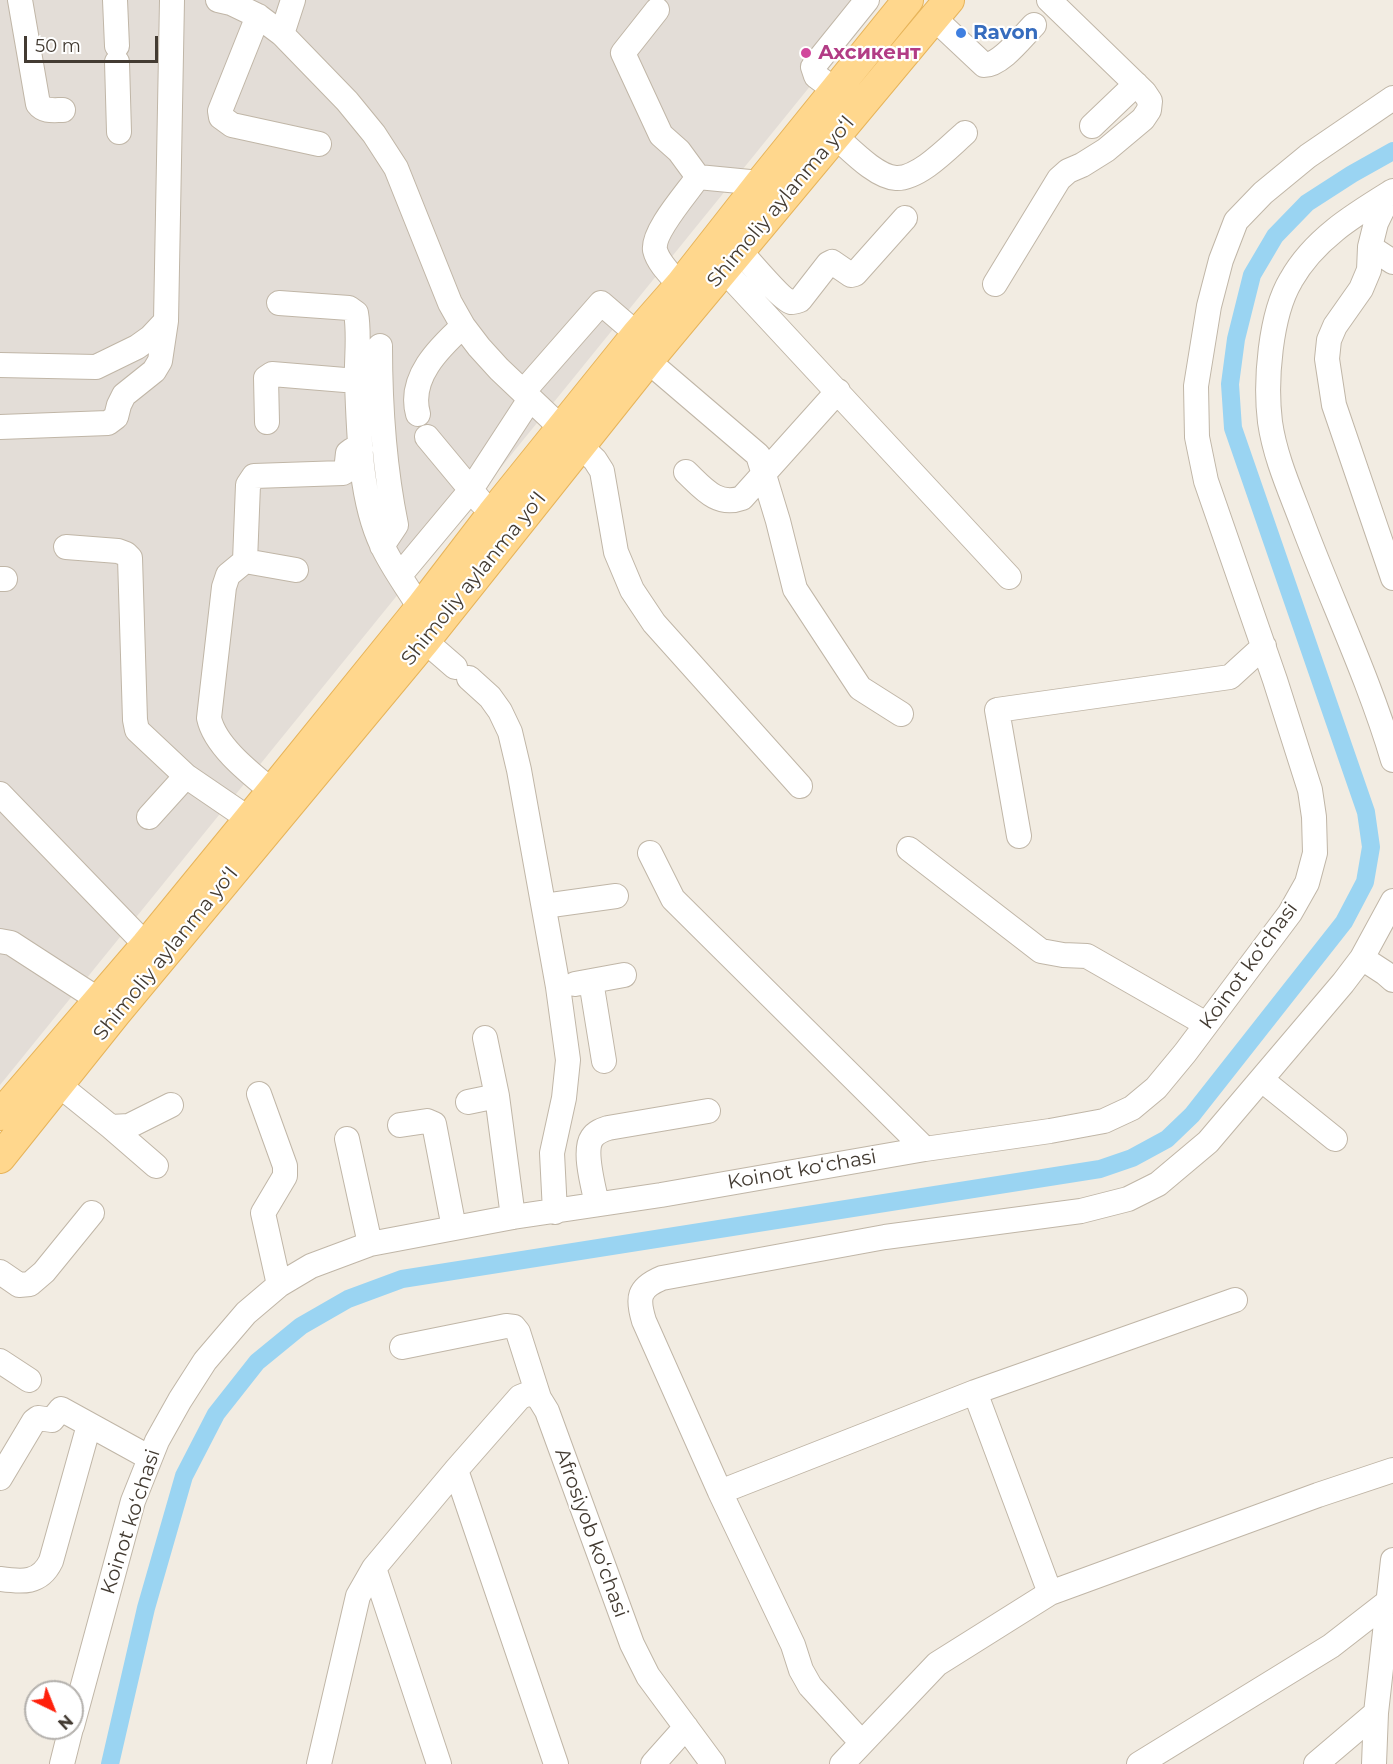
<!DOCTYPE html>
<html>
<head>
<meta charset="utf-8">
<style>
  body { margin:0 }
  #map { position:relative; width:1393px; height:1764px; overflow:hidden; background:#f2ece2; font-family:Montserrat,sans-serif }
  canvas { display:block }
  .north { position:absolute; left:24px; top:1680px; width:60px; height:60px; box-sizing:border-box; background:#fff; border:2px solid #b4b1ad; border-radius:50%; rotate:137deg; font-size:16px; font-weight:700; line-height:24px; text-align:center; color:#433b32 }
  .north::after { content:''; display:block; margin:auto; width:21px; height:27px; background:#ff200b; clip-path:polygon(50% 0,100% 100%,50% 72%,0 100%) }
  .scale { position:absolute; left:24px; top:36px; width:134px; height:27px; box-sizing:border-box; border:3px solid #433b32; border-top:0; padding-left:8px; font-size:18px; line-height:21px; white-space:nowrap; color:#433b32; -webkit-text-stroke:4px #fff; paint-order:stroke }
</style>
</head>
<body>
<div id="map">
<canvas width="1393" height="1764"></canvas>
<div class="north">N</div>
<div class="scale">50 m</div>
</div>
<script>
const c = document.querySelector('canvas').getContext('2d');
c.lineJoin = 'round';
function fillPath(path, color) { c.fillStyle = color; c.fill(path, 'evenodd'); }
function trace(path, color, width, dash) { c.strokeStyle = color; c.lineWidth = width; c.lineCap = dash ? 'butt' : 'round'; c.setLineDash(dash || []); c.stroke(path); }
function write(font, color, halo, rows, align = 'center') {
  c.font = font + ' Montserrat,sans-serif'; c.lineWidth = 4.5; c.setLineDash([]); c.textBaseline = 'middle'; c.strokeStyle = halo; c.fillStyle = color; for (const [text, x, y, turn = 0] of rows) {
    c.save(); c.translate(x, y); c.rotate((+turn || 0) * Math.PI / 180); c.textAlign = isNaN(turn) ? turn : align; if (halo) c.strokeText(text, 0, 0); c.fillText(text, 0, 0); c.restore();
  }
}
fillPath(new Path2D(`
  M 0,0 L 880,0 L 0,1085 Z`), '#e3ddd7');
trace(new Path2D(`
  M 110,1764 L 146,1608 L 184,1476 L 216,1414 L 257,1362 L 301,1326 L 348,1299 L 402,1279 L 1100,1169 L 1132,1158 L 1167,1139 L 1192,1115 L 1344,922 L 1365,882 L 1371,847 L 1366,812 L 1233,428 L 1230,384 L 1236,339 L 1252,275 L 1275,236 L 1307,203 L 1352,174 L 1393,151`), '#9ad4f2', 18);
const minor = new Path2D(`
  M 20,0 L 38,104 C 44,112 54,110 63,110
  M 115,0 L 117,46
  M 218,0 L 231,3 L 258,16 L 282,34 L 347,101 L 374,134 L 396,168 L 450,303 L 463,326 L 479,347 L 499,369 L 595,460 L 602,471 L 616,552 L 632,590 L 654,623 L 800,786
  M 657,10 L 623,53 L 661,135 L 679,151 L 698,177 L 760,183
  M 258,16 L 220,111 L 221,117 L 232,125 L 319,144
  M 934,18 L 984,65 C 1001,65 1022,37 1034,25
  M 282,34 L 293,0
  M 117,62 L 119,132
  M 835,90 L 816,76 L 813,67 L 867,0
  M 1092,126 L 1136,84
  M 835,136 C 850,149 876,177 896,178 C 919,179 949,147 965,133
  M 1393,191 C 1354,215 1314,239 1291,280 C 1270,315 1265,382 1270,422 C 1275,457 1290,490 1302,522 C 1332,602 1369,679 1393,760
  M 1391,192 L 1376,223 L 1370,247 L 1369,270 L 1361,289 L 1335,326 L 1329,340 L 1327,359 L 1334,405 L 1393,578
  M 1370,247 L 1393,262
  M 740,251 C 748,260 782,300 791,302 C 794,302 797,301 800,300 L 828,264 L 832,262 L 851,275 L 855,274 L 905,218
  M 724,270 L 1009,577
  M 995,284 L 1059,179 L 1068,171 L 1082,165 L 1106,150 L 1143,119 L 1149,110 L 1150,101 L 1144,92 L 1049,0
  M 680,285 C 671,275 658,263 655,250 C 652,232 687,193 698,177
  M 279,303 L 349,308 L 356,313 C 360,336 356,360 357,382 C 359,433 360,499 382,545 C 392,567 408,588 420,608
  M 380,346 C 380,406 384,466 396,525 L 382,546
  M 648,361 L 758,455 L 778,521 L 795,589 L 860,688 L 901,714
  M 0,365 L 96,367 L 137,347 L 151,337 L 166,321
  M 523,392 L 601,303 L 637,334
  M 418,414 C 408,378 439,348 463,326
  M 267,422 L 266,378 L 272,374 L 357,381
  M 0,427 L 108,423 L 116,417 L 119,405 L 124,395 L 154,371 L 160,361 L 166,321 L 172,0
  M 427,437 L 481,502
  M 686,472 C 703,488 717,507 742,498 L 838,391
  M 66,547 L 118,551 L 126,554 L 130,558 L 135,720 L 137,730 L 186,776 L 249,819
  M 245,561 L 296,570
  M 400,575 L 470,491 L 530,399
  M 0,579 L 5,579
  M 425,641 L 455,667
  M 469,678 L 490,697 L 500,711 L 510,732 L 519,770 L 558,987 L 568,1060 L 564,1098 L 552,1153 L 555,1212
  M 272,791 C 250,773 215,746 209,718 L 224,587 L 228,575 L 245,561 L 248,485 L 254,476 L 343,473 L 346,471 L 348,453 L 352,450 L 361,450
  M 0,794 L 146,945
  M 149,817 L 186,776
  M 1019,836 L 997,710 L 1230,677 L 1264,646
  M 909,849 L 1041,951 L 1063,955 L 1087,956 L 1206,1024
  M 650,853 L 673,899 L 925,1149
  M 544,906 L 616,896
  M 0,941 L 11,943 L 99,1000
  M 1362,958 L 1385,973 L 1393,980
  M 591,981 L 604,1061
  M 575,984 L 624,975
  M 485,1038 L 497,1096 L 513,1217
  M 1262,1080 L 1335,1139
  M 59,1085 L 111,1127 L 129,1126 L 171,1105
  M 259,1094 L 285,1166 L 285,1176 L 263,1213 L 279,1285
  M 468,1102 L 497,1096
  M 400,1125 L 427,1121 L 434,1124 L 454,1228
  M 111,1127 L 156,1166
  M 347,1139 L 370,1244
  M 597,1204 C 594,1189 583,1151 592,1138 C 596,1132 602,1130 608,1128 L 708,1111
  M 0,1272 L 19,1285 L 30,1284 L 44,1272 L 92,1213
  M 402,1347 L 506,1326 L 514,1327 L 518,1332 L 539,1398
  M 0,1361 L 29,1380
  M 975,1392 L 1050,1593
  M 456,1470 L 556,1764
  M 0,1478 L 34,1421 L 38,1418 L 52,1420 L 61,1409 L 150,1458
  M 720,1492 L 975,1392 L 1235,1300
  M 0,1579 C 22,1582 40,1584 51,1561 L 89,1425
  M 72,1726 L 133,1501 L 157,1441 L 180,1400 L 205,1361 L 246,1313 L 279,1285 L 311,1266 L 370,1244 L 513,1217 L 661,1195 L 925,1149 L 1050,1131 L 1104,1121 L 1132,1108 L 1156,1088 L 1185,1053 L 1290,913 L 1307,883 L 1315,853 L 1314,817 L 1310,790 L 1275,680 L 1206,481 L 1197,437 L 1196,386 L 1209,306 L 1221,260 L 1236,221 L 1263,193 L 1308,156 L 1393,98
  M 862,1743 L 810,1686 L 801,1670 L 793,1645 L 720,1492 L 644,1321 C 637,1298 638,1288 662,1278 L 885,1237 L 1081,1211 L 1128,1199 L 1158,1184 L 1208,1142 L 1343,983 L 1362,958 L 1393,901
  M 62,1764 L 71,1728
  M 319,1764 L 358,1596 L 374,1568
  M 439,1764 L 374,1568 L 456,1470 L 520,1397 L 530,1393 L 539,1398 L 547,1411 L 632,1644 L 648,1676 L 713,1764
  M 653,1764 L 686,1727
  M 842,1764 L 937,1664 L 1050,1593 L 1318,1495 L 1393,1470
  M 1139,1764 L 1331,1646 L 1389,1601
  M 1316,1764 L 1376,1713
  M 1374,1764 L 1376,1713 L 1393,1560`);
const major = new Path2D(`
  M 0,1115 L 146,945 L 272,791 L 420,608 L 492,514 L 637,334 L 680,285 L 760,183 L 908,0
  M 0,1158 L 116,1013 L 425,641 L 648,361 L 949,0`);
trace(minor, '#c0b6a7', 26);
trace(major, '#e7b45a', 32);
trace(minor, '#fff', 24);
trace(major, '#ffd78d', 30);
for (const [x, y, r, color] of [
  [961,33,6,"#3f7fe0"],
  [806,53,6,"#d1479c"]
]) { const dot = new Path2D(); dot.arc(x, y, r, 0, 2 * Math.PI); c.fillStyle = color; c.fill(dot); trace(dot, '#fff', 2); }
write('bold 20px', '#366cbe', '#fff', [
  ["Ravon",973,33]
], 'left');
write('bold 20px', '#b23c85', '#fff', [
  ["Ахсикент",818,53]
], 'left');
write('20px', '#433b32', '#fff', [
  ["Shimoliy aylanma yoʻl",781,202,-50],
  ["Shimoliy aylanma yoʻl",474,579,-51],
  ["Shimoliy aylanma yoʻl",166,954,-51],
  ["Koinot koʻchasi",1249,966,-54],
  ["Koinot koʻchasi",802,1170,-10],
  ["Koinot koʻchasi",131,1522,-72],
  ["Afrosiyob koʻchasi",591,1533,70]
]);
</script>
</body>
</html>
